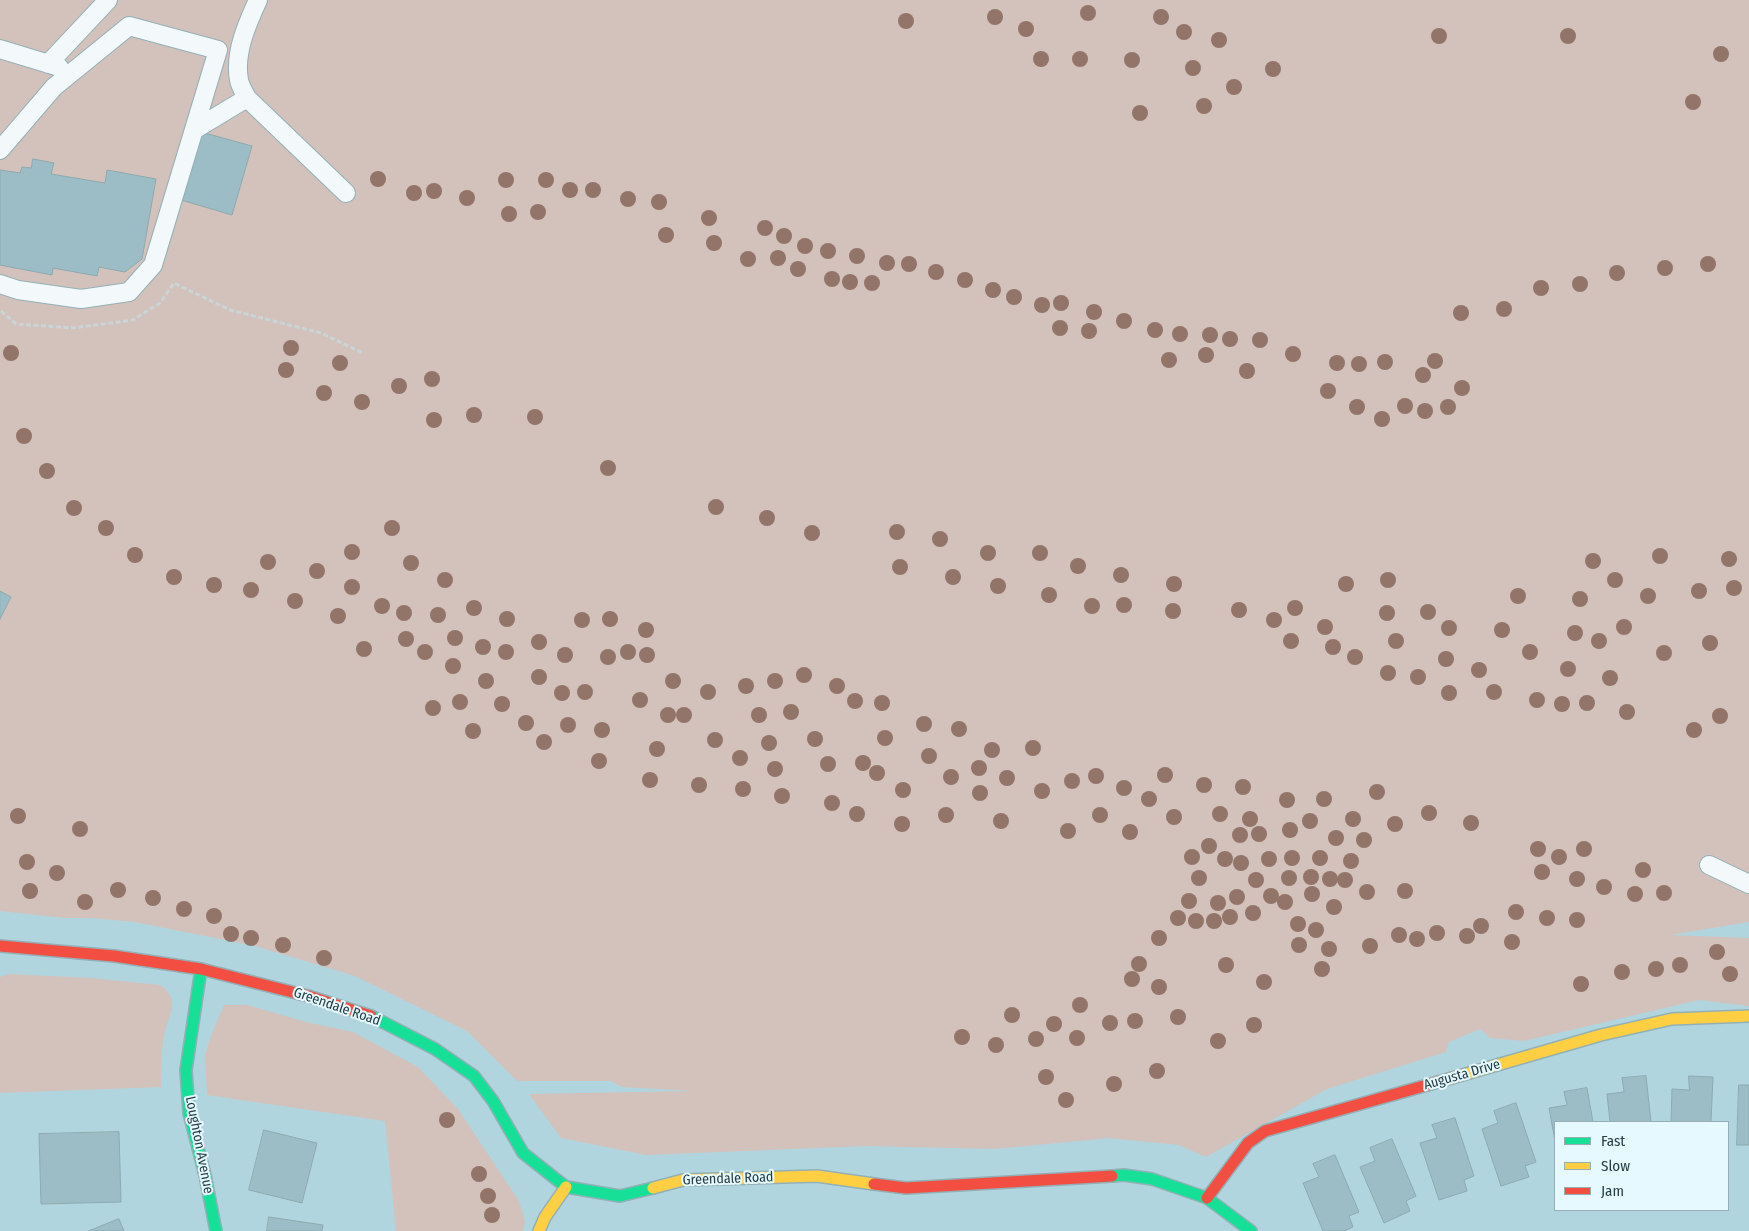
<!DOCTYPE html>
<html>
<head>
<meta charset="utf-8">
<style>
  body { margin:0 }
  #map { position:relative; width:1749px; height:1231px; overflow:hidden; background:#b1d5de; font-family:"Fira Sans Condensed",sans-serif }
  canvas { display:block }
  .legend { position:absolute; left:1554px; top:1121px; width:175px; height:90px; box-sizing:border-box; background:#e5f9fe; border:1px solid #97aeb4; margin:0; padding:6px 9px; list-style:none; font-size:15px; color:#233e45 }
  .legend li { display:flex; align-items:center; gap:10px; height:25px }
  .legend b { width:25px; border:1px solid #97aeb4 }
</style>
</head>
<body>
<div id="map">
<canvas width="1749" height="1231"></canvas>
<ul class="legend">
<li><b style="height:6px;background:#16e098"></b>Fast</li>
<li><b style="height:6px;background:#ffcf43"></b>Slow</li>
<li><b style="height:6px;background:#f24e42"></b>Jam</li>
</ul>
</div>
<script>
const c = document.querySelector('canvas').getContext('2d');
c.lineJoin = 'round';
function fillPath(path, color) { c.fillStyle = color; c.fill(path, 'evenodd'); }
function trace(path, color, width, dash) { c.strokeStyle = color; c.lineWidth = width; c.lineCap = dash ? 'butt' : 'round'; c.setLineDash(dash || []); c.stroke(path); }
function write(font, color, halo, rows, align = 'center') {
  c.font = font + ' "Fira Sans Condensed",sans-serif'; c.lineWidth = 4; c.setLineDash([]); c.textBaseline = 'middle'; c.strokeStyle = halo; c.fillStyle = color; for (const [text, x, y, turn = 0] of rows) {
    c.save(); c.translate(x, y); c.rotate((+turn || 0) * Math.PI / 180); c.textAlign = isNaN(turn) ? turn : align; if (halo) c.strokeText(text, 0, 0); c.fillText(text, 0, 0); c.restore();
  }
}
fillPath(new Path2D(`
  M 0,0 L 1749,0 L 1749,922 L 1670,935 L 1749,938 L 1749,1006 L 1699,1000 L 1524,1041 L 1490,1038 L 1480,1029 L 1449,1042 L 1446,1052 L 1327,1089 L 1206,1157 L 1179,1145 L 1109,1138 L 995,1149 L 866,1146 L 646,1155 L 561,1138 L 529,1094 L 693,1091 L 622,1087 L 611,1081 L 517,1081 L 467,1031 L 355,976 L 255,946 L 135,922 L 91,918 L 65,918 L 0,911 Z
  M 9,974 L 91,978 L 160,985 C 166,989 171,994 172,1001 C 173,1013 166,1024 164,1035 C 161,1052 161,1070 161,1087 L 0,1093 L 0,977 Z
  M 224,1005 L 247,1005 L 306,1022 L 353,1032 L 418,1067 L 458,1109 L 519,1201 L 525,1221 L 523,1231 L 396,1231 L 385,1121 L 207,1095 L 205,1055 L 212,1033 Z`), '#d3c1bb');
const building = new Path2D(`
  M 201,132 L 252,146 L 232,215 L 181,200 Z
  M 33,159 L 54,163 L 51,174 L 105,183 L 107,170 L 156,179 L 142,259 L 125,272 L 99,267 L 97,276 L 53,268 L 52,275 L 0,265 L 0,170 L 20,173 L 22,167 L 31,168 Z
  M 0,591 L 11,597 L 0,619 Z
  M 1646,1076 L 1651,1122 L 1610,1122 L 1607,1094 L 1624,1092 L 1622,1078 Z
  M 1689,1076 L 1713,1077 L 1711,1122 L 1671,1122 L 1672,1089 L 1689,1090 Z
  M 1739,1085 L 1749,1085 L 1749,1145 L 1737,1145 Z
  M 1587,1088 L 1593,1122 L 1555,1122 L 1555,1141 L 1549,1108 L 1567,1105 L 1564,1092 Z
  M 1516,1103 L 1536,1162 L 1525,1166 L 1529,1177 L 1501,1186 L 1482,1129 L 1498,1123 L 1494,1111 Z
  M 1455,1118 L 1474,1176 L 1464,1180 L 1467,1191 L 1439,1200 L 1420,1143 L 1437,1138 L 1432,1125 Z
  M 264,1130 L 317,1143 L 302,1203 L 249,1190 Z
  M 119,1132 L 121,1202 L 41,1204 L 39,1134 Z
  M 1392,1139 L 1416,1196 L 1406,1201 L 1410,1211 L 1384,1223 L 1360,1167 L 1375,1161 L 1370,1148 Z
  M 1335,1155 L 1359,1212 L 1349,1216 L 1353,1227 L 1344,1231 L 1323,1231 L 1303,1183 L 1319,1177 L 1313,1164 Z
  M 269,1217 L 323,1225 L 322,1231 L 267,1231 Z
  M 119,1219 L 124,1231 L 89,1231 Z`);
fillPath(building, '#9cbdc6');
trace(building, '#8daab0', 1);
const lane = new Path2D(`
  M 0,49 L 59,67
  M 48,64 L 108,0
  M 247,98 C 244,92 240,86 239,80 C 234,53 247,24 258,0
  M 194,130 L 247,98 L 346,193
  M 0,150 L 54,87 L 129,26 L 218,50 L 153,265 L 129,292 L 81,299 L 18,290 L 0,284
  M 1709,865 L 1749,884`);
const fast = new Path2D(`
  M 201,969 L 186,1070 L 189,1113 L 205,1175 L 216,1231
  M 371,1016 L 435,1049 L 474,1076 L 493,1101 L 523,1153 L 566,1187 L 620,1196 L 653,1188
  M 1112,1176 L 1124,1175 L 1152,1179 L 1207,1198 L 1251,1231`);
const slow = new Path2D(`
  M 1438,1082 L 1601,1035 L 1672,1019 L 1749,1016
  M 653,1188 L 683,1180 L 817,1176 L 874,1184
  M 539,1231 L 545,1217 L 566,1187`);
const jam = new Path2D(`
  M 0,946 L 114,956 L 201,969 L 308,996 L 371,1016
  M 874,1184 L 906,1188 L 1112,1176
  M 1207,1198 L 1248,1143 L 1265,1131 L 1438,1082`);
trace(lane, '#93b0b7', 20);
trace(fast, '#93b0b7', 14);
trace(slow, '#93b0b7', 14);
trace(jam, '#93b0b7', 14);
trace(new Path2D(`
  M 1,311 L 16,324 L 73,328 L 133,320 L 160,303 L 174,283 L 230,310 L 321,333 L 363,353`), '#cad5d8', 3, [5, 2.5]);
trace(lane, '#f3f9fa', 18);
trace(fast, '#16e098', 11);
trace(slow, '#ffcf43', 11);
trace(jam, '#f24e42', 11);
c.fillStyle = '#927469';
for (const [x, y] of [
  [1088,13],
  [995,17],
  [1161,17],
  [906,21],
  [1026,29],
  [1184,32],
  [1439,36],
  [1568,36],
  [1219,40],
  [1721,54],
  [1041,59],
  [1080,59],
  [1132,60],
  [1193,68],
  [1273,69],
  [1234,87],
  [1693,102],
  [1204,106],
  [1140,113],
  [378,179],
  [506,180],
  [546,180],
  [570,190],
  [593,190],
  [434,191],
  [414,193],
  [467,198],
  [628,199],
  [659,202],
  [538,212],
  [509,214],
  [709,218],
  [765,228],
  [666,235],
  [784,236],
  [714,243],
  [805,246],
  [828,251],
  [857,256],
  [778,258],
  [748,259],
  [887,263],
  [909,264],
  [1708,264],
  [1665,268],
  [798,269],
  [936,272],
  [1617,273],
  [832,279],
  [965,280],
  [850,282],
  [872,283],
  [1580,284],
  [1541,288],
  [993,290],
  [1014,297],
  [1061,303],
  [1042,305],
  [1504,309],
  [1094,312],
  [1461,313],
  [1124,321],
  [1060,328],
  [1155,330],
  [1089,331],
  [1180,334],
  [1210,335],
  [1230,339],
  [1260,340],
  [291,348],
  [11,353],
  [1293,354],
  [1206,355],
  [1169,360],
  [1435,361],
  [1385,362],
  [340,363],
  [1337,363],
  [1359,364],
  [286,370],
  [1247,371],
  [1423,375],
  [432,379],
  [399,386],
  [1462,388],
  [1328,391],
  [324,393],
  [362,402],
  [1405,406],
  [1357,407],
  [1448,407],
  [1425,411],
  [474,415],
  [535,417],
  [1382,419],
  [434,420],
  [24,436],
  [608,468],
  [47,471],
  [716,507],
  [74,508],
  [767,518],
  [106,528],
  [392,528],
  [897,532],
  [812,533],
  [940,539],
  [352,552],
  [988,553],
  [1040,553],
  [135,555],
  [1660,556],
  [1729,559],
  [1593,561],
  [268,562],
  [411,563],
  [1078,566],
  [900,567],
  [317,571],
  [1121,575],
  [174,577],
  [953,577],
  [445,580],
  [1388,580],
  [1615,580],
  [1174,584],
  [1346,584],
  [214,585],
  [998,586],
  [352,587],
  [1734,588],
  [251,590],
  [1699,591],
  [1049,595],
  [1518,596],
  [1648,596],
  [1580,599],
  [295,601],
  [1124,605],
  [382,606],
  [1092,606],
  [474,608],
  [1295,608],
  [1239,610],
  [1173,611],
  [1428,612],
  [404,613],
  [1387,613],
  [438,615],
  [338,616],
  [507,619],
  [610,619],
  [582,620],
  [1274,620],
  [1325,627],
  [1624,627],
  [1449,628],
  [646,630],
  [1502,630],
  [1575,633],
  [455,638],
  [406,639],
  [1291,641],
  [1396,641],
  [1599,641],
  [539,642],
  [1710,643],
  [483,647],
  [1333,647],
  [364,649],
  [425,652],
  [506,652],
  [628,652],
  [1530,652],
  [1664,653],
  [565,655],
  [647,655],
  [608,657],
  [1355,657],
  [1446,659],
  [453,666],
  [1568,669],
  [1479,670],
  [1388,673],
  [804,675],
  [539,677],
  [1418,677],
  [1610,678],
  [486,681],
  [673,681],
  [775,681],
  [746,686],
  [837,686],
  [585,692],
  [708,692],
  [1494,692],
  [562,693],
  [1449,693],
  [640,700],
  [1537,700],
  [855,701],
  [460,702],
  [882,703],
  [1587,703],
  [502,704],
  [1562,704],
  [433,708],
  [791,712],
  [1627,712],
  [668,715],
  [684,715],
  [759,715],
  [1720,716],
  [526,723],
  [924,724],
  [568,725],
  [959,729],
  [602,730],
  [1694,730],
  [473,731],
  [885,738],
  [815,739],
  [715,740],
  [544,742],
  [769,743],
  [1033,748],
  [657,749],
  [992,750],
  [929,756],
  [740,758],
  [599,761],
  [863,763],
  [828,764],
  [979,768],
  [775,769],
  [877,773],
  [1165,775],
  [1096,776],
  [951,777],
  [1007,778],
  [650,780],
  [1072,781],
  [699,785],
  [1204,785],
  [1243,787],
  [1124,788],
  [743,789],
  [903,790],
  [1042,791],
  [1377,792],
  [980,793],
  [782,796],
  [1149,799],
  [1324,799],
  [1287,800],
  [832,803],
  [1429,813],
  [857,814],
  [1220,814],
  [946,815],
  [1100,815],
  [18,816],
  [1174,817],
  [1250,819],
  [1353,819],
  [1001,821],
  [1310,821],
  [1471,823],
  [902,824],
  [1395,824],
  [80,829],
  [1290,830],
  [1068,831],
  [1130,832],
  [1259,834],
  [1240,835],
  [1336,838],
  [1364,840],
  [1209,846],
  [1538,849],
  [1584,849],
  [1192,857],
  [1559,857],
  [1292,858],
  [1320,858],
  [1225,859],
  [1269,859],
  [1351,861],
  [27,862],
  [1241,863],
  [1643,870],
  [1542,872],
  [57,873],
  [1311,877],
  [1199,878],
  [1289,878],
  [1330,879],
  [1577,879],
  [1256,880],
  [1345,880],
  [1604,887],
  [118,890],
  [30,891],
  [1405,891],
  [1367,892],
  [1664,893],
  [1312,894],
  [1635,894],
  [1271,896],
  [1237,897],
  [153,898],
  [1189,901],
  [85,902],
  [1285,902],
  [1218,903],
  [1334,907],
  [184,909],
  [1516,912],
  [1253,913],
  [214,916],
  [1230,917],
  [1178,918],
  [1547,918],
  [1577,920],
  [1196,921],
  [1214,921],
  [1298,924],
  [1481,926],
  [1316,930],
  [1437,933],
  [231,934],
  [1399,935],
  [1467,936],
  [251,938],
  [1159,938],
  [1417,939],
  [1512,942],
  [283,945],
  [1299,945],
  [1370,946],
  [1329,949],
  [1717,952],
  [324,958],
  [1139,964],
  [1226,965],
  [1680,965],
  [1322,969],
  [1656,969],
  [1622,972],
  [1730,974],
  [1132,979],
  [1264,982],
  [1581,984],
  [1159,987],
  [1080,1005],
  [1012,1015],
  [1178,1017],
  [1135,1021],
  [1110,1023],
  [1054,1024],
  [1254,1025],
  [962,1037],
  [1077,1038],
  [1036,1039],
  [1218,1041],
  [996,1045],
  [1157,1071],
  [1046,1077],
  [1114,1084],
  [1066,1100],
  [447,1120],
  [479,1174],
  [488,1196],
  [492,1215]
]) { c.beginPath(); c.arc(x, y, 8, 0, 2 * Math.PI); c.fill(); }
write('14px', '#233e45', '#e5f9fe', [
  ["Greendale Road",337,1007,19],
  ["Augusta Drive",1462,1075,-16],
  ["Loughton Avenue",199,1145,79],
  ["Greendale Road",728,1179,-2]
]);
</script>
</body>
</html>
